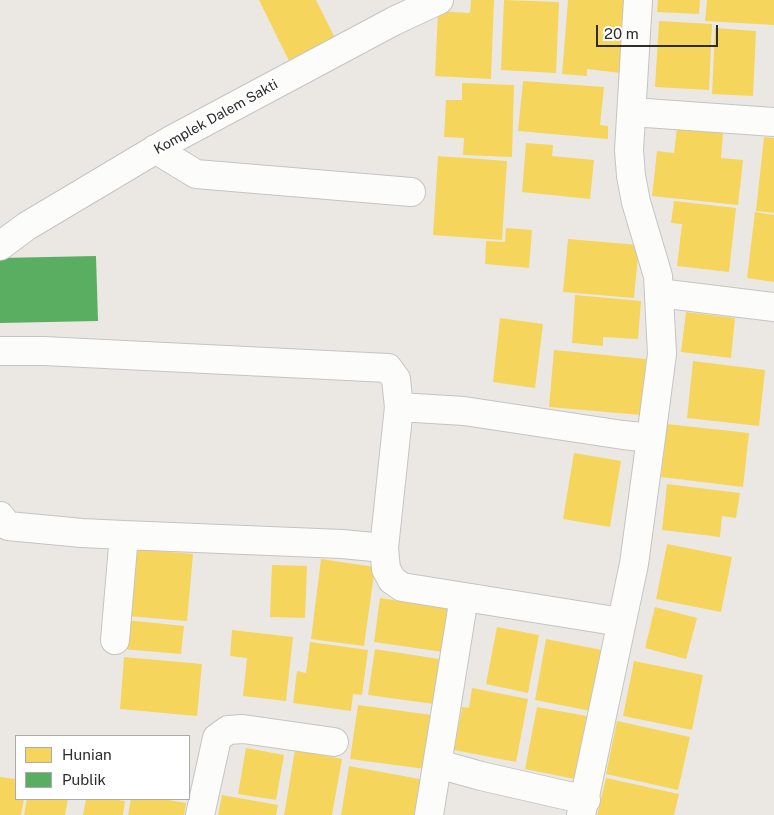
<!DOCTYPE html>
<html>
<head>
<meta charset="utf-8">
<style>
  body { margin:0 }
  #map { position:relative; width:774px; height:815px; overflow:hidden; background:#ebe8e4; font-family:"Public Sans",sans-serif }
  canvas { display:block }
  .legend { position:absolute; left:15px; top:735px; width:175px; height:65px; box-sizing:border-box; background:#fff; border:1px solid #ababab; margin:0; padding:6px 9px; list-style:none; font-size:15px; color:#2d2d2d }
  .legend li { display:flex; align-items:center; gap:10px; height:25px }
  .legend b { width:25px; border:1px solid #ababab }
  .scale { position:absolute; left:596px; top:25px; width:122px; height:22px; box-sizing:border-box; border:2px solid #2d2d2d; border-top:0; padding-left:6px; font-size:15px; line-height:18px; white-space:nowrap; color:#2d2d2d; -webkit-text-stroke:4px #fff; paint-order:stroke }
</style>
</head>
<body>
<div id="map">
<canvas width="774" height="815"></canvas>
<ul class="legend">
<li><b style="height:14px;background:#f6d55c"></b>Hunian</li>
<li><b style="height:14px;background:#5aae61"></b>Publik</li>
</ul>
<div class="scale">20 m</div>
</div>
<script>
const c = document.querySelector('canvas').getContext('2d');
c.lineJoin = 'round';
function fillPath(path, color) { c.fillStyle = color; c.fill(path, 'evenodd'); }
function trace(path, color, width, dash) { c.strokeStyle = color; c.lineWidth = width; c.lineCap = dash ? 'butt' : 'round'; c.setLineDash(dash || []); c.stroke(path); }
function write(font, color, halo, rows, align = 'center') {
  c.font = font + ' "Public Sans",sans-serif'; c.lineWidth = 5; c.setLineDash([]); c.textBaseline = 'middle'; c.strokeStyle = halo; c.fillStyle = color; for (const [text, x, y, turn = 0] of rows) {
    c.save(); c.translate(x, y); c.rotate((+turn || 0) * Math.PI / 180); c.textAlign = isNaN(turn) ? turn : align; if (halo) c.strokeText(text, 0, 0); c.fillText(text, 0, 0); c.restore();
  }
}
fillPath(new Path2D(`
  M 259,0 L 316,0 L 335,38 L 289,61 Z
  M 471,0 L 494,0 L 491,79 L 435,76 L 438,11 L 470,13 Z
  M 504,0 L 559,2 L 556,73 L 501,70 Z
  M 568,0 L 627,0 L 621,73 L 587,69 L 587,76 L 562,74 Z
  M 658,0 L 700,0 L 699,14 L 657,12 Z
  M 707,0 L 774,0 L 774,25 L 705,21 Z
  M 659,21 L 712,24 L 709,90 L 655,87 Z
  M 715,28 L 756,31 L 753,96 L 712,94 Z
  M 523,81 L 604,87 L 600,125 L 608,126 L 608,139 L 518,131 Z
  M 462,83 L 514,85 L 512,157 L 463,155 L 464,138 L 444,137 L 446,100 L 462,100 Z
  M 677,128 L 723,133 L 721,158 L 743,160 L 738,205 L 652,196 L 657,151 L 674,153 Z
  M 764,137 L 774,138 L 774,213 L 756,211 Z
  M 526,143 L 553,145 L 552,156 L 594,160 L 590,199 L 522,192 Z
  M 438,156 L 507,161 L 502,240 L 433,235 Z
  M 674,201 L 736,208 L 729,272 L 677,266 L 682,224 L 671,223 Z
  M 755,212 L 774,215 L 774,282 L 747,278 Z
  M 506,228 L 532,230 L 529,268 L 485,264 L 486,241 L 505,242 Z
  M 568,239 L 639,245 L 634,298 L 563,292 Z
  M 575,295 L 641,301 L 638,339 L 603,337 L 603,346 L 572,343 Z
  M 686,312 L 735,318 L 731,358 L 681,352 Z
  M 500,318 L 543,324 L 535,388 L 493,382 Z
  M 554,350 L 646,359 L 641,415 L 549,407 Z
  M 693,361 L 765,370 L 759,426 L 687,418 Z
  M 667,424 L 749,433 L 743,487 L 661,477 Z
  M 574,453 L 621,461 L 610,527 L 563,519 Z
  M 667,484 L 740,493 L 736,518 L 722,516 L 720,537 L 662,530 Z
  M 667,544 L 732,557 L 721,612 L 656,599 Z
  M 133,549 L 193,554 L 187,621 L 127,616 Z
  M 321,559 L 375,567 L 364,646 L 311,639 Z
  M 272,565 L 307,566 L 305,618 L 270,617 Z
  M 380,598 L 449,608 L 443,652 L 374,642 Z
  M 655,607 L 697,618 L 686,659 L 645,648 Z
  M 126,620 L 184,626 L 181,654 L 123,649 Z
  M 497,627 L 539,635 L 528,693 L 486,684 Z
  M 232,630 L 293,637 L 286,701 L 243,696 L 247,658 L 230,656 Z
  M 546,639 L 602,650 L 591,711 L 535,700 Z
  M 310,642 L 368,650 L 362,695 L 353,694 L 351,711 L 293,703 L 297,671 L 306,673 Z
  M 375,649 L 439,659 L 434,704 L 368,695 Z
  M 124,657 L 202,664 L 197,716 L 120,709 Z
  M 634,661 L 703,675 L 692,730 L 623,716 Z
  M 472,688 L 528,699 L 516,762 L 454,750 L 462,707 L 469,708 Z
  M 358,705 L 432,715 L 425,769 L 350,759 Z
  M 537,707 L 592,717 L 580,780 L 525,769 Z
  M 617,721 L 690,737 L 678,790 L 606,774 Z
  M 246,748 L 284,755 L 276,800 L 238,794 Z
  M 295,750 L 342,759 L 332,815 L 284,815 Z
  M 349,766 L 425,780 L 419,815 L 341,815 Z
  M 0,777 L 16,779 L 16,799 L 24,799 L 21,815 L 0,815 Z
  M 606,778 L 679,794 L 674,815 L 597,815 Z
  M 222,795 L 278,805 L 276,815 L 218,815 Z
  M 27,799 L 68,799 L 65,815 L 24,815 Z
  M 86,799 L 111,799 L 125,801 L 123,815 L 83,815 Z
  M 131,799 L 163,799 L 186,803 L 184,815 L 128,815 Z`), '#f6d55c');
fillPath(new Path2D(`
  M 96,256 L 98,321 L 0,323 L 0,258 Z`), '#5aae61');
const street = new Path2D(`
  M 638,0 L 629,150 L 631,176 L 636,202 L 658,276 L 662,354 L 651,438
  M 632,112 L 774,122
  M 155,149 L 196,174 L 411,192
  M 0,246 L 27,226 L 173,139 L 394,21 L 439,0
  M 659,293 L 774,307
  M 0,351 L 44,351 L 388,368 L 396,379 L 399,407 L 464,411 L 623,435 L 651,438 L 634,564 L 581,815
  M 0,516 L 8,526 L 82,533 L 124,535 L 342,544 L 384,548 L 386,569 L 392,580 L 402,587 L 621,622
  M 384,548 L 399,407
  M 115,640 L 124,535
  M 438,764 L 481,776 L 586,800
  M 200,815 L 217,738 L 228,730 L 243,729 L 334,742
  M 429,815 L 464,597`);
trace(street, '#c5c4c4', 30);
trace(street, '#fcfcfb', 28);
write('14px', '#2d2d2d', '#fff', [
  ["Komplek Dalem Sakti",216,117,-29]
]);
</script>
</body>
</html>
